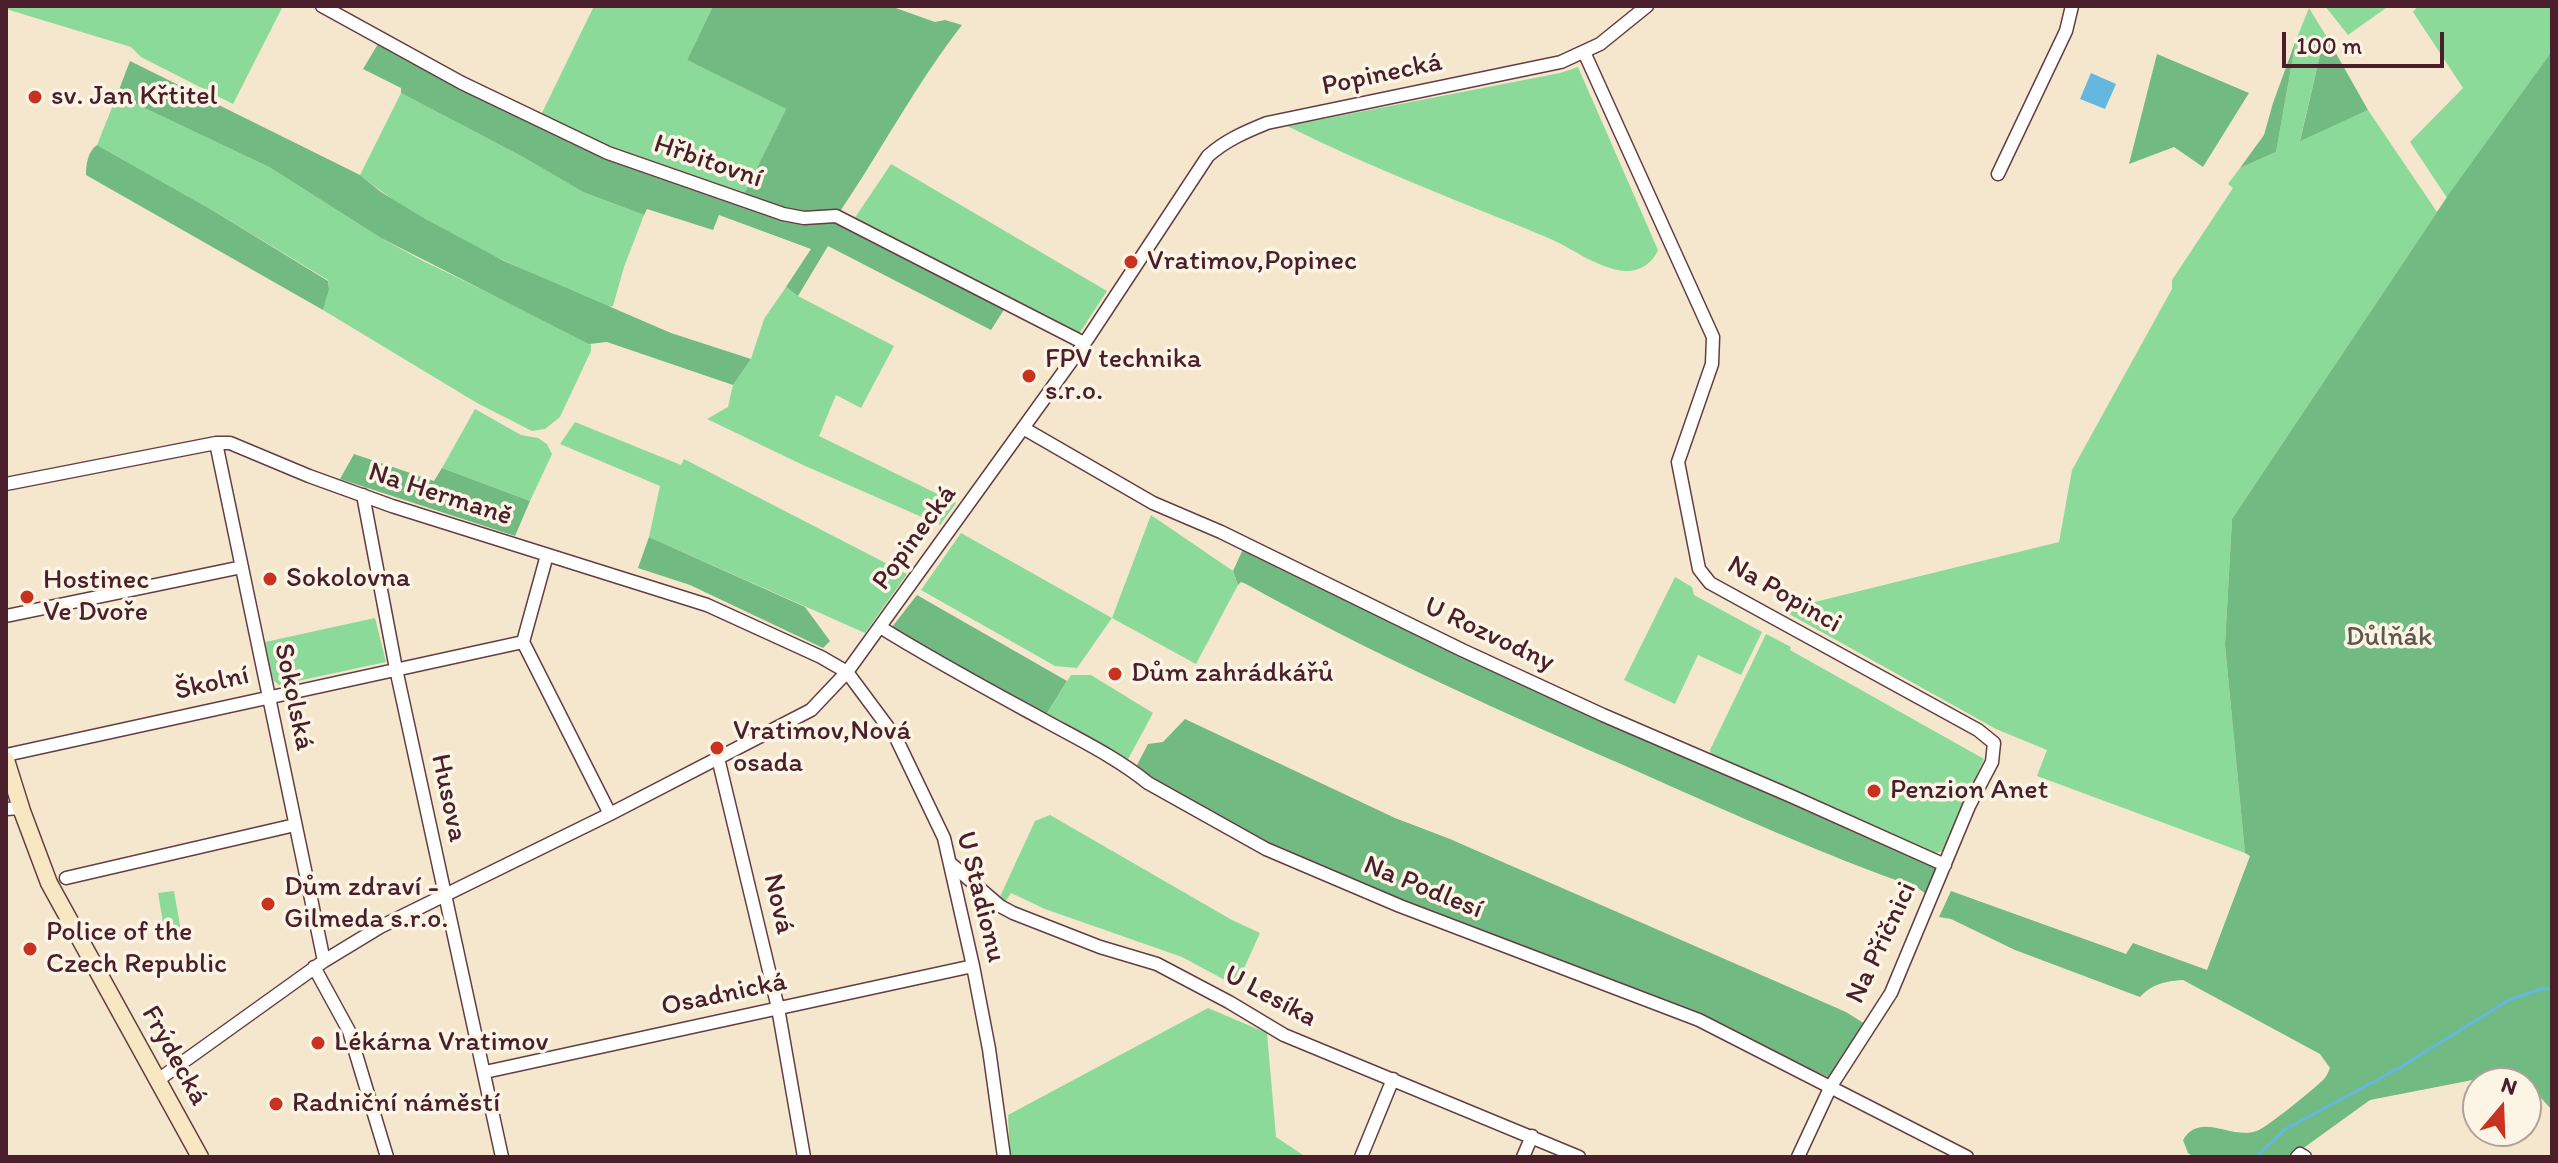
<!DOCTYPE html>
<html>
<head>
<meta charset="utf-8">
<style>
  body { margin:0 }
  #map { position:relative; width:2558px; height:1163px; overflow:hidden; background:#f5e7cd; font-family:Itim,sans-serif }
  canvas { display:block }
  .frame { position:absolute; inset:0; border:8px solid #4a1f2b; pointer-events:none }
  .north { position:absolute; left:2462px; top:1067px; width:80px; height:80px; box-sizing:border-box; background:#fcf5e5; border:2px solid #b59f9b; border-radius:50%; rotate:19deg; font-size:22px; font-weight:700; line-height:32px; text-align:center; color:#4a1f2b }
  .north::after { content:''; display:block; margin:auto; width:28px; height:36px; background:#c8321e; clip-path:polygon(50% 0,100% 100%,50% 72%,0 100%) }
  .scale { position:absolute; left:2282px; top:32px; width:162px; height:36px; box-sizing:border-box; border:4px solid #4a1f2b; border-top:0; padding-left:10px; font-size:24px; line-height:28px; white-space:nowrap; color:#4a1f2b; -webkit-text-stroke:6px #fcf5e5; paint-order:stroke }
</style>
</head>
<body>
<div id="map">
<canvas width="2558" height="1163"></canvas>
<div class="frame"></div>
<div class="north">N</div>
<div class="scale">100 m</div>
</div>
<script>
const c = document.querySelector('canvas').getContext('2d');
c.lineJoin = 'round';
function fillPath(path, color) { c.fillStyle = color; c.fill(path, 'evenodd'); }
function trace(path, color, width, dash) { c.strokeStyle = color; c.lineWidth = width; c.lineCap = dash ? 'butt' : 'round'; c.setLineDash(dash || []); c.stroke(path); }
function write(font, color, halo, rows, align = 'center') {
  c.font = font + ' Itim,sans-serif'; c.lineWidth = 7; c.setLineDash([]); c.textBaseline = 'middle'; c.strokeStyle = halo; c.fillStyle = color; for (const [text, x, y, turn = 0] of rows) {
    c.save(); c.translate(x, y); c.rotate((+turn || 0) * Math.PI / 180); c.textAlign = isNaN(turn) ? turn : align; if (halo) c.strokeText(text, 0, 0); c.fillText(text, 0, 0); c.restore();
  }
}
fillPath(new Path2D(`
  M 6,6 L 283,6 L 233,104 L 141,57 L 131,47 L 6,9 Z
  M 594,6 L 713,6 L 687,60 L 786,109 L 744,194 L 608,149 L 540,117 Z
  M 2325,6 L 2386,8 L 2348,35 Z
  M 2418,6 L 2552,6 L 2552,51 L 2447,198 L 2410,142 L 2463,88 L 2413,12 Z
  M 2309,8 L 2325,34 L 2300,140 L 2368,110 L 2437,212 L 2232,519 L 2225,645 L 2245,853 L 2037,776 L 2047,750 L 1996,729 L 1782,610 L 2059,542 L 2072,470 L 2172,289 L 2172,280 L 2233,188 L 2228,184 L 2240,168 L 2276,152 L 2296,40 Z
  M 1578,67 L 1658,250 C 1653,263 1639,272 1624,271 C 1596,268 1571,247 1546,237 C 1459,201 1371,168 1287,126 L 1560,73 Z
  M 401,93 L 523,157 L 583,192 L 644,215 L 624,267 L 613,306 L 608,307 C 523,269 433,234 360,175 Z
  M 117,95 L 269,167 L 381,238 L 421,260 L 582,338 L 591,345 L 591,351 L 560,417 L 545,429 L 532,431 L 477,403 L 323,310 L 329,290 L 328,280 L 212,210 L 97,145 Z
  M 891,164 L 1107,291 L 1079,334 L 854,219 Z
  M 786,287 L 798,296 L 894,346 L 861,408 L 836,395 L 819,436 L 956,503 L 940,525 L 803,465 L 707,419 L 728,407 L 733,385 L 751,359 L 764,319 Z
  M 475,409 L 521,435 L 538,438 L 547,444 L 552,454 L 530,501 L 442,468 Z
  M 575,422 L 681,465 L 684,459 L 907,574 L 865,633 L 649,537 L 660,486 L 560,444 Z
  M 1151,515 L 1233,571 L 1238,585 L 1196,664 L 1112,618 L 1077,668 L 1055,666 L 921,590 L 961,533 L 1112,618 Z
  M 1675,577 L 1692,587 L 1694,595 L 1762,632 L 1741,675 L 1698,655 L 1675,704 L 1624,680 Z
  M 375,618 L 386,662 L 279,685 L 273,680 L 265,642 Z
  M 1766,634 L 1791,647 L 1790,650 L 1984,759 L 1943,851 L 1932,854 L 1712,758 L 1710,750 Z
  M 1071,675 L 1091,675 L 1153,713 L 1126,763 L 1044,718 Z
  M 1050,815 L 1232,920 L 1260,933 L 1236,986 L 1182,957 L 1045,909 L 1011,893 L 1004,904 L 998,901 L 1035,821 Z
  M 174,891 L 181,931 L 165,934 L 158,893 Z
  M 1208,1008 L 1267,1033 L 1276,1137 L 1306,1157 L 1010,1157 L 1008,1115 Z`), '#8cda99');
fillPath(new Path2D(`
  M 713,6 L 890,6 L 935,22 L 945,20 L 962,25 C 916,84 881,151 839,213 L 1007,305 L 991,330 L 828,246 L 798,296 L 786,287 L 811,249 L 719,215 L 713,230 L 647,209 L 644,215 L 583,192 L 523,157 L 401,93 L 401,88 L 363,69 L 378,44 L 605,158 L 744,194 L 786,109 L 687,60 Z
  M 2325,34 L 2368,110 L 2300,141 Z
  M 2296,40 L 2276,152 L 2240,168 L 2264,135 L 2273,103 Z
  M 2552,51 L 2552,1110 L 2520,1075 L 2493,1076 L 2370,1100 L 2291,1157 L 2194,1157 L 2188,1153 L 2183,1140 C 2201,1110 2233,1142 2259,1130 C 2268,1126 2317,1087 2324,1079 C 2327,1076 2328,1072 2330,1068 L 2320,1054 L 2183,980 C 2165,981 2152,984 2140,997 L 2015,950 L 1951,919 L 1939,917 L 1951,891 L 2126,954 L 2133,943 L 2207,970 L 2250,856 L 2245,853 L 2225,645 L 2232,519 L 2449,194 Z
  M 2157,54 L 2249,93 L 2203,167 L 2174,147 L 2129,164 Z
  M 130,61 L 360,175 L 381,192 L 427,220 L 504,261 L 671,333 L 751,359 L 733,385 L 607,342 L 589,344 L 381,238 L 269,167 L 117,95 Z
  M 97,145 L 212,210 L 328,281 L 329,290 L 323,310 L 86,175 C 86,164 88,151 97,145 Z
  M 354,454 L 434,481 L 442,468 L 530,501 L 515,536 L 340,479 Z
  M 649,537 L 805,607 L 830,641 L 823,648 L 690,585 L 638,568 Z
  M 1243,549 L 1711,766 L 1936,867 L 1930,893 L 1927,895 L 1918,888 C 1823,855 1731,813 1639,772 C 1506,714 1372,654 1246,584 L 1241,582 L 1238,585 L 1233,571 Z
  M 917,595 L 1067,681 L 1044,718 L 932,653 L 892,627 Z
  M 1185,719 L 1395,818 L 1450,839 L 1846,1012 L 1865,1024 L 1830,1078 L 1703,1020 L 1441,917 L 1275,846 L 1135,769 L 1148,744 L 1163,742 Z`), '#71ba81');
fillPath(new Path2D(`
  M 2091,73 L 2116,84 L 2105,109 L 2080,99 Z`), '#64b8e0');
trace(new Path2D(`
  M 2256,1157 L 2284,1130 L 2399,1068 L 2509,1000 L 2541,989 L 2552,988`), '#64b8e0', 3);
const minor = new Path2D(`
  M 322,6 L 462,83 L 608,153 L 783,214 L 804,218 L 836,216 L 1084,343
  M 1584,52 L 1713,337 L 1712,364 L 1678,462 L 1699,569 L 1710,583 L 1978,730 L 1994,743 L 1992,762 L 1969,806 L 1891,993 L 1831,1086 L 1798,1157
  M 1998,174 L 2066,31 L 2072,6
  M 1023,428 L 1153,503 L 1221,532 L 1462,650 L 1603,715 L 1791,796 L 1945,865
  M 216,443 L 324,961
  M 6,484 L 216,443 L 230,443 L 309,476 L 392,506 L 707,605 L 821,657 L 847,672 L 896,738 L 944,838 L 973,966 L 989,1049 L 1004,1157
  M 363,495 L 396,669 L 502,1157
  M 547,555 L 523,642 L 610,814
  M 6,616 L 242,567
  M 880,627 C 933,660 987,689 1042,719 C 1078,739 1116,757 1148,783 L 1266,849 L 1400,906 L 1699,1020 L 1967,1157
  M 6,755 L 523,642
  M 718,758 L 778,1008 L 804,1157
  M 6,809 L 21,808
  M 950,863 L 1000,906 L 1013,913 L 1100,947 L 1157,964 L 1229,1002 L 1284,1035 L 1579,1157
  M 66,878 L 295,825
  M 314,967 L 349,1031 L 387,1157
  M 485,1072 L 973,966
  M 158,1080 L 324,961 L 380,927 L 610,814 L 811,710 L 847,672 L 1088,338 L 1208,156 C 1226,140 1245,132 1267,123 L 1561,62 L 1600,44 L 1647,6
  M 1361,1157 L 1393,1079
  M 1523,1157 L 1532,1136
  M 2297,1157 L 2300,1154 L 2305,1157`);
const secondary = new Path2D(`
  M 6,760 L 22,811 L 49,883 L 200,1157`);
trace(minor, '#643d43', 15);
trace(secondary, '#643d43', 19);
trace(minor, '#fff', 12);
trace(secondary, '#f7e8c3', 16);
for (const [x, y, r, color] of [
  [35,97,8,"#c8321e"],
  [1131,262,8,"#c8321e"],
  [1029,376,8,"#c8321e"],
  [270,579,8,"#c8321e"],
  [27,597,8,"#c8321e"],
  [1115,674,8,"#c8321e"],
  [717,748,8,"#c8321e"],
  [1874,791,8,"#c8321e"],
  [268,904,8,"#c8321e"],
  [30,949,8,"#c8321e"],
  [318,1043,8,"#c8321e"],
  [276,1104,8,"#c8321e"]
]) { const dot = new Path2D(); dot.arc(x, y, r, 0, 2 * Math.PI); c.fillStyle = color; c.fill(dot); trace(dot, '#fcf5e5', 3); }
write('28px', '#4a1f2b', '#fcf5e5', [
  ["Popinecká",1382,75,-12],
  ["Hřbitovní",708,162,19],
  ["Na Hermaně",440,495,18],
  ["Popinecká",915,538,-54],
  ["Na Popinci",1784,595,30],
  ["U Rozvodny",1489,635,25],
  ["Školní",212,684,-13],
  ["Sokolská",293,697,78],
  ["Husova",448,798,78],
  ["Na Podlesí",1423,888,22],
  ["U Stadionu",980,897,76],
  ["Nová",778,904,77],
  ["Na Příčnici",1882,943,-65],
  ["Osadnická",724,995,-12],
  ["U Lesíka",1270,997,28],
  ["Frýdecká",174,1056,61]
]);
write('28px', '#4a1f2b', '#fcf5e5', [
  ["sv. Jan Křtitel",51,97],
  ["Vratimov,Popinec",1147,262],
  ["FPV technika",1045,360],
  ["s.r.o.",1045,392],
  ["Sokolovna",286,579],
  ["Hostinec",43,581],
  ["Ve Dvoře",43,613],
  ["Dům zahrádkářů",1131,674],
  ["Vratimov,Nová",733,732],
  ["osada",733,764],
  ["Penzion Anet",1890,791],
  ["Dům zdraví -",284,888],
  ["Gilmeda s.r.o.",284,920],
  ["Police of the",46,933],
  ["Czech Republic",46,965],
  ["Lékárna Vratimov",334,1043],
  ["Radniční náměstí",292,1104]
], 'left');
write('28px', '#5e574c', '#fcf5e5', [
  ["Důlňák",2389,638]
]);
</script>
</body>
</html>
